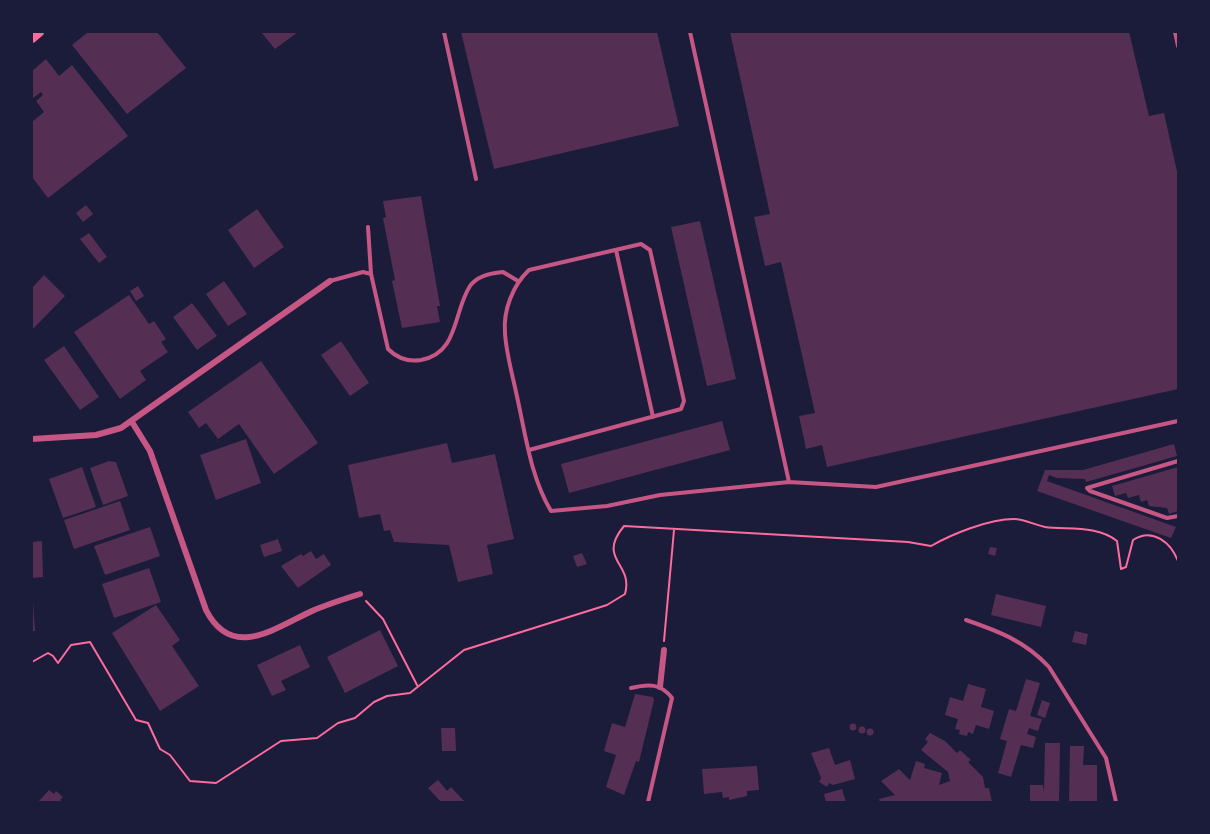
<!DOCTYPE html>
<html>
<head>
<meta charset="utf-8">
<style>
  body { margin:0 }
  #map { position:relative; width:1210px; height:834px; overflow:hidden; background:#1b1b3a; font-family:"Source Sans 3",sans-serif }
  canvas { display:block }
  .frame { position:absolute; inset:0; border:33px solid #1b1b3a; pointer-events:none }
</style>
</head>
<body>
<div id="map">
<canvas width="1210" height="834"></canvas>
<div class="frame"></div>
</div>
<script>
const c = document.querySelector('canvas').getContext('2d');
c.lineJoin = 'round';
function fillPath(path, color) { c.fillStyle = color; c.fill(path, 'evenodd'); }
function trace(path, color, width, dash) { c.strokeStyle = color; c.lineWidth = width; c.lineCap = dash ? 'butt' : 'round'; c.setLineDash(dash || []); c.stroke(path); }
fillPath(new Path2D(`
  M 88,32 L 157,32 L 186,68 L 127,114 L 72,45 Z
  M 261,32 L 298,32 L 275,49 Z
  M 461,32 L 657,32 L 679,126 L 494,169 Z
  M 730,32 L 1129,32 L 1149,116 L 1164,113 L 1178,176 L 1178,389 L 827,467 L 822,445 L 806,449 L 799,416 L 815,413 L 781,262 L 765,266 L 754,217 L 770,214 Z
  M 46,59 L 59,76 L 72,65 L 128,136 L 48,198 L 32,177 L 32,122 L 44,112 L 36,101 L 43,95 L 41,92 L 32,99 L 32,71 Z
  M 421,196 L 440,306 L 437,306 L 440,322 L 402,328 L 392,281 L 395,280 L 383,218 L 386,217 L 383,201 Z
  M 86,205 L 93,214 L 83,222 L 76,213 Z
  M 257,209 L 284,247 L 254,268 L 228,230 Z
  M 700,221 L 736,379 L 707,386 L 671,227 Z
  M 89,233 L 107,257 L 99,263 L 80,239 Z
  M 44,275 L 65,296 L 32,330 L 32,288 Z
  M 224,281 L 247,314 L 228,326 L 206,294 Z
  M 138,286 L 144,296 L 136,301 L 130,291 Z
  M 129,295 L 149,324 L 154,321 L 166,339 L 161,342 L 168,352 L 140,371 L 146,380 L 120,399 L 74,332 Z
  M 192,303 L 217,336 L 197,350 L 173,317 Z
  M 341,341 L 369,383 L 350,396 L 321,355 Z
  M 64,346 L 99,397 L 80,410 L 44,360 Z
  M 261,361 L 318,443 L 274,474 L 239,424 L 218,439 L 206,423 L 199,428 L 188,412 Z
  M 722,421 L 730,450 L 569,493 L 561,464 Z
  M 246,439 L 261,483 L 216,500 L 200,455 Z
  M 447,443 L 452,463 L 495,454 L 514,539 L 487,545 L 493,574 L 458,582 L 449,545 L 394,542 L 390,530 L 384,531 L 380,514 L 359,518 L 348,465 Z
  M 1174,444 L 1177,456 L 1086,482 L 1085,479 L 1057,478 L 1049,475 L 1047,481 L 1176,527 L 1171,538 L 1037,491 L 1045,470 L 1083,470 Z
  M 109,461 L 116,462 L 128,496 L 103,505 L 90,468 Z
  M 82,467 L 96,507 L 63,518 L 49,479 Z
  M 1178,467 L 1178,511 L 1169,514 L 1167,508 L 1149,506 L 1147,500 L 1141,502 L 1139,495 L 1128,498 L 1126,493 L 1115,496 L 1112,486 Z
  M 120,501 L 130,530 L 74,549 L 64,520 Z
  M 150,527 L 160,556 L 105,575 L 94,546 Z
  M 278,539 L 282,551 L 264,557 L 260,545 Z
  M 42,541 L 43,577 L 32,578 L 32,542 Z
  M 990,547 L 997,548 L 995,556 L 988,554 Z
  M 311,551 L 316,559 L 324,554 L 331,565 L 298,588 L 281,566 L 301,554 L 303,556 Z
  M 582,553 L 587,564 L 577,567 L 573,556 Z
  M 149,568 L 161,602 L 114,618 L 102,584 Z
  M 996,594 L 1046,606 L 1041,627 L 991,615 Z
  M 32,601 L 33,601 L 35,631 L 32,631 Z
  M 156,605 L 180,640 L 172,646 L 199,686 L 160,711 L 112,633 Z
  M 380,630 L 398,666 L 345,693 L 327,657 Z
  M 1075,631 L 1088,634 L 1086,645 L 1072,642 Z
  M 300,645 L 310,667 L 281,681 L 286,690 L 272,696 L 257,665 Z
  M 1026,679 L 1040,683 L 1030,716 L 1042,719 L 1038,731 L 1029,728 L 1027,734 L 1036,737 L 1033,748 L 1021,745 L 1011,777 L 998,773 L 1007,741 L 1000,739 L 1009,709 L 1016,711 Z
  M 968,684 L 986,689 L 981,707 L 994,711 L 989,729 L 976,725 L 973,734 L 968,732 L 967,736 L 959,734 L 960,730 L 955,729 L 958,719 L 945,715 L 950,697 L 963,701 Z
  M 635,694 L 653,697 L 654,700 L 639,762 L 636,761 L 624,795 L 606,787 L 616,755 L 604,751 L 612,723 L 625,727 Z
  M 1042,700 L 1050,703 L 1045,718 L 1037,715 Z
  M849.5 727a3.5 3.5 0 1 1 7 0a3.5 3.5 0 1 1-7 0Z
  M858.5 730a3.5 3.5 0 1 1 7 0a3.5 3.5 0 1 1-7 0Z
  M 441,728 L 455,728 L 456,751 L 442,751 Z
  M866.5 732a3.5 3.5 0 1 1 7 0a3.5 3.5 0 1 1-7 0Z
  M 930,733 L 945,741 L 957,753 L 960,750 L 971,760 L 968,762 L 983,777 L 985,788 L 989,788 L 992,802 L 880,802 L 879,799 L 895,795 L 881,781 L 899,769 L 910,780 L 916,761 L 925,764 L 924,768 L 942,773 L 939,785 L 950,781 L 948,772 L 921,750 L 928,742 L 925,739 Z
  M 1045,743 L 1060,743 L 1059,802 L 1030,802 L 1030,785 L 1043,785 L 1044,792 Z
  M 1070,746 L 1084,746 L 1083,765 L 1097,765 L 1097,802 L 1069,802 Z
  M 829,748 L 835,765 L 850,760 L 855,779 L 833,785 L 829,783 L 827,787 L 819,782 L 821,778 L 811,753 Z
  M 757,766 L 759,790 L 747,791 L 747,796 L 729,800 L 729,797 L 723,798 L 722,792 L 704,794 L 702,769 Z
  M 438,780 L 447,791 L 451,787 L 465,802 L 441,802 L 428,788 Z
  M 842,789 L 846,802 L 826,802 L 824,794 Z
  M 49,790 L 54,794 L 56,791 L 63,797 L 60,800 L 63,802 L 38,802 Z`), '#542f53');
trace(new Path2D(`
  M 366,601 L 383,619 L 417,685
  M 664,641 L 674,530
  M 32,662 L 48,653 L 53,656 L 58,663 L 71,645 L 90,642 L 136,720 L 148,723 L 160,749 L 170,755 L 190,781 L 216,783 L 281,741 L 317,738 L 338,723 L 355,718 L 374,702 L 387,696 L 410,693 L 464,650 L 607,605 L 625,594 C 634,563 596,560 624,526 L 908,542 L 931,546 C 952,534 989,519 1014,519 C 1024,519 1035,525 1045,527 C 1068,530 1097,525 1117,541 L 1121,569 L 1126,567 L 1133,540 C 1153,527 1171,543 1178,561`), '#ff6b9d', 2);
trace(new Path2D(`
  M 444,32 L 476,179
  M 690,32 L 789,482
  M 1175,32 L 1178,46
  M 368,227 L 371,274
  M 616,250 L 653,417
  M 330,281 L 363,272 L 371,274 L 388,349 C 398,359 408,362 421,360 C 459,353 453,312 470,286 C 477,276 491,273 503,272 L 518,281
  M 529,450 L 681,409 L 684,401 L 650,250 L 641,244 L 529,270 C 513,285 503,310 505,333 C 506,352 512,373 516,392 C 525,431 530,476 551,511 L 607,506 L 660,495 L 789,482 L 876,487 L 1178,421
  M 1178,461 L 1087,488 L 1090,491 L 1167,518 L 1178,516
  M 966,620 C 998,631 1025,641 1049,667 L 1106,758 L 1116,802
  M 631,688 C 648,684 661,683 672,698 L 648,802`), '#c65784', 4);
trace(new Path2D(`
  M 132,422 L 150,451 L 206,610 C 232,661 275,628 312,611 C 328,604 344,599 360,594
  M 32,439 L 96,435 L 121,428 L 330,281
  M 660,687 L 664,650`), '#c65784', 6);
trace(new Path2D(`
  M 32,38 L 39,32`), '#ff6b9d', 10);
</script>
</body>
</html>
